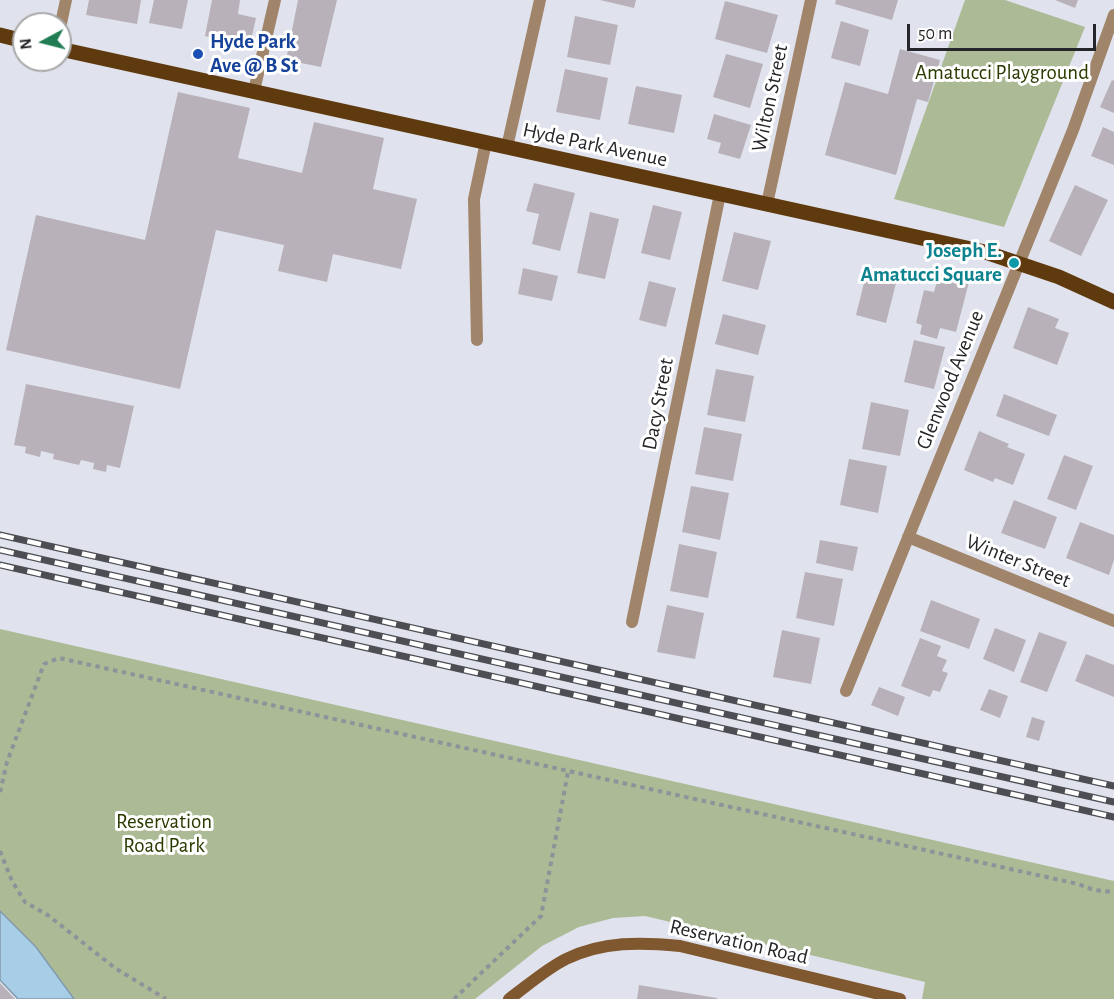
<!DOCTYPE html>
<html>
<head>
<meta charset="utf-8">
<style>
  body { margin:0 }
  #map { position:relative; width:1114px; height:999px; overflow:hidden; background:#e0e3ed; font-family:"Alegreya Sans",sans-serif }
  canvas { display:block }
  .north { position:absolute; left:12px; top:12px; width:60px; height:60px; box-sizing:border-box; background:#fff; border:2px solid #a8a8a9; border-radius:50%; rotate:263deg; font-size:16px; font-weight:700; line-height:24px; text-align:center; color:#252629 }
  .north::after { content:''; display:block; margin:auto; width:21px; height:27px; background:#207d53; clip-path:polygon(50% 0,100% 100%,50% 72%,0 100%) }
  .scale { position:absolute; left:907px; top:24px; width:189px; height:27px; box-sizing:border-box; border:3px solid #252629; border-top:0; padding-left:8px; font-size:18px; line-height:21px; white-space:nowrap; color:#252629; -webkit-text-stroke:4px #fff; paint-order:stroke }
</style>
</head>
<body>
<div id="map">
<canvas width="1114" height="999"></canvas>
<div class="north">N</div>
<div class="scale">50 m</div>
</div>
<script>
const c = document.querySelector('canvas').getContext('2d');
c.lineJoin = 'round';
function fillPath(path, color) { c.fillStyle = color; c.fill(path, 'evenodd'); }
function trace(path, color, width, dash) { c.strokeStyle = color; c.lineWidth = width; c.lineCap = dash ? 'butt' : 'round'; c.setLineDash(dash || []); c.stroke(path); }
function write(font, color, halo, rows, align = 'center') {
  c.font = font + ' "Alegreya Sans",sans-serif'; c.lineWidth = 6; c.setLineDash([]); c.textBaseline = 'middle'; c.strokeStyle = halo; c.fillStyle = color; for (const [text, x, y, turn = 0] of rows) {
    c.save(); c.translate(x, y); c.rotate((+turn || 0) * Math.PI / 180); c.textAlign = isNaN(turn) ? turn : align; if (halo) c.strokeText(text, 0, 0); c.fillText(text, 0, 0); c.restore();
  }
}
fillPath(new Path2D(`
  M 965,0 L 1005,0 L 1085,27 L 1004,227 L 894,199 Z
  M 0,629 L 1114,881 L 1114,999 L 922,999 L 925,982 L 645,916 L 613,918 L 579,927 L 542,946 L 475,999 L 67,999 L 0,920 Z`), '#acba96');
const water = new Path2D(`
  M 0,911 L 36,947 L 74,999 L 18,999 L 0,980 Z`);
fillPath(water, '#a8cde6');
trace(water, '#819bad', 1.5);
fillPath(new Path2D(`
  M 89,0 L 141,0 L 137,24 L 86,15 Z
  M 154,0 L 188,0 L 182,29 L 149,23 Z
  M 212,0 L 240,0 L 238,14 L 256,18 L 250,45 L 205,36 Z
  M 298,0 L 337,0 L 321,67 L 286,60 Z
  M 600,0 L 636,0 L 634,8 Z
  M 836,0 L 898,0 L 892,20 L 835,4 Z
  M 1055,0 L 1078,0 L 1075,8 Z
  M 725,1 L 778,15 L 767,53 L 715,39 Z
  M 575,16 L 618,25 L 610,65 L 567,57 Z
  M 841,21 L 869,30 L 860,66 L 831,58 Z
  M 900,49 L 940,60 L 928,102 L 917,99 L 896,175 L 825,155 L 845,82 L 888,94 Z
  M 726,54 L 763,64 L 750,108 L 713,97 Z
  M 565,69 L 608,78 L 600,120 L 556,112 Z
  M 1112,80 L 1114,81 L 1114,113 L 1100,107 Z
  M 636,86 L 682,95 L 674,133 L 628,124 Z
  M 178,92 L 250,108 L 238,158 L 302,173 L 314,122 L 384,138 L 373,189 L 417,199 L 401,269 L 333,254 L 327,282 L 278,271 L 284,245 L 216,230 L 180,389 L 6,350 L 36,215 L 145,240 Z
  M 714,114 L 751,125 L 740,159 L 718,153 L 721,143 L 707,139 Z
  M 1103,127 L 1114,132 L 1114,165 L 1091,156 Z
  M 534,183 L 575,193 L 560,251 L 532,244 L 539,214 L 526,211 Z
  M 1075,185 L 1108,200 L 1081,256 L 1049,241 Z
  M 653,205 L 682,212 L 670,260 L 641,253 Z
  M 590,212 L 619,219 L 605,279 L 577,273 Z
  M 734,232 L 771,241 L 758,290 L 722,281 Z
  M 523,268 L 558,276 L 552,301 L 518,294 Z
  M 939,274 L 969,282 L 956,332 L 940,328 L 937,339 L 920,334 L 922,325 L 916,323 L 924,290 L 934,292 Z
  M 866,275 L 896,283 L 886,323 L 856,315 Z
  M 649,281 L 676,288 L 666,327 L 639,320 Z
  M 1028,307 L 1059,319 L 1055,328 L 1069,333 L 1057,365 L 1013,348 Z
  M 723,314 L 766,325 L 758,355 L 715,344 Z
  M 914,340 L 945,347 L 934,389 L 904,382 Z
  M 716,369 L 754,376 L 745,422 L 707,415 Z
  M 26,384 L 134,406 L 120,468 L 107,465 L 106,472 L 93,469 L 94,463 L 81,460 L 79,465 L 53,459 L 54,454 L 41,451 L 40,457 L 25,453 L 26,447 L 14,445 Z
  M 1004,394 L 1057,415 L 1049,436 L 996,416 Z
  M 871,402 L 909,410 L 900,456 L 862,449 Z
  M 704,427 L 742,434 L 733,481 L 695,474 Z
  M 979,431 L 1009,444 L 1007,447 L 1025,454 L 1013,485 L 995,478 L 993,482 L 964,470 Z
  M 1064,455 L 1093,466 L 1076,510 L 1047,499 Z
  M 849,459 L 887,466 L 878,513 L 840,505 Z
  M 691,486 L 729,493 L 720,540 L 682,532 Z
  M 1014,500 L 1057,517 L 1045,549 L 1001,533 Z
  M 1080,522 L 1114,535 L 1114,560 L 1109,575 L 1066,558 Z
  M 820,540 L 858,547 L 853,571 L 816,563 Z
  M 679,544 L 717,552 L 708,598 L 670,591 Z
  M 805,572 L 843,579 L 834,626 L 796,618 Z
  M 931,600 L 980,619 L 969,649 L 920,631 Z
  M 667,605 L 704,613 L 695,659 L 657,652 Z
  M 995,628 L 1026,640 L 1014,672 L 983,659 Z
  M 782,630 L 820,638 L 811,684 L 773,677 Z
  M 1039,632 L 1067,642 L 1047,692 L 1020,682 Z
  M 920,638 L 941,646 L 937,656 L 947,660 L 942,671 L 948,673 L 940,692 L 933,690 L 930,697 L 901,686 Z
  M 1086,654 L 1114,665 L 1114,697 L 1075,681 Z
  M 879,687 L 905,697 L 898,716 L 871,705 Z
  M 989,689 L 1008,696 L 1000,718 L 980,710 Z
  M 1032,717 L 1045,721 L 1039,741 L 1026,737 Z
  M 0,983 L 15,999 L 0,999 Z
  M 639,985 L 717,998 L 717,999 L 637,999 Z`), '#b8b1b9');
trace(new Path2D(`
  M 0,792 L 7,762 L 44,664 L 59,658 L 1078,884 L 1094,890 L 1114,892
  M 0,851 L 12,881 L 25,902 L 49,916 L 115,968 L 166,999
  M 454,999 L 541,916 L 568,772`), '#909299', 4, [4.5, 4.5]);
trace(new Path2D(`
  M 477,340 L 474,199 L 486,142`), '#a1856b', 12);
trace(new Path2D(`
  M 60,28 L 66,0
  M 254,91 L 275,0
  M 507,147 L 540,0
  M 767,204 L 811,0
  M 908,537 L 1114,621
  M 632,622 L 720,194
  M 846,691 L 1073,130 L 1114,15`), '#a1856b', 12);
trace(new Path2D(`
  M 509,999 C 527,986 546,969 566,959 C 603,941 641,942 680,946 L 900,999`), '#80582f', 12);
trace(new Path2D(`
  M 0,35 L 24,41
  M 60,49 L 985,252 L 1059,277 L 1114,302`), '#603a0f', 15);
const rail = new Path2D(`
  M 0,535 L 1114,786
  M 0,550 L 1114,802
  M 0,565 L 1114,817`);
trace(rail, '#4d4e53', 7);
trace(rail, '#fff', 4.5, [14]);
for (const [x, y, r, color] of [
  [198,54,6,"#1a4fb4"],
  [1014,263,6,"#0f9aa8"]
]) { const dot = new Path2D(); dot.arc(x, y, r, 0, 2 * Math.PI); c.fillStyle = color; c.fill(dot); trace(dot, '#fff', 2); }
write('bold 21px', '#164399', '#fff', [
  ["Hyde Park",210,42],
  ["Ave @ B St",210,66]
], 'left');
write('21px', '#2a3b00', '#fff', [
  ["Amatucci Playground",1002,73],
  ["Reservation",164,822],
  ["Road Park",164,846]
]);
write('21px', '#252629', '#fff', [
  ["Wilton Street",770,98,-78],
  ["Hyde Park Avenue",595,145,12],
  ["Glenwood Avenue",950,380,-68],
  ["Dacy Street",658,404,-79],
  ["Winter Street",1018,561,22],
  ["Reservation Road",739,942,13]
]);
write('bold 21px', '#0d838f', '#fff', [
  ["Joseph E.",1002,251],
  ["Amatucci Square",1002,275]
], 'right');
</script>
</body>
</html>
